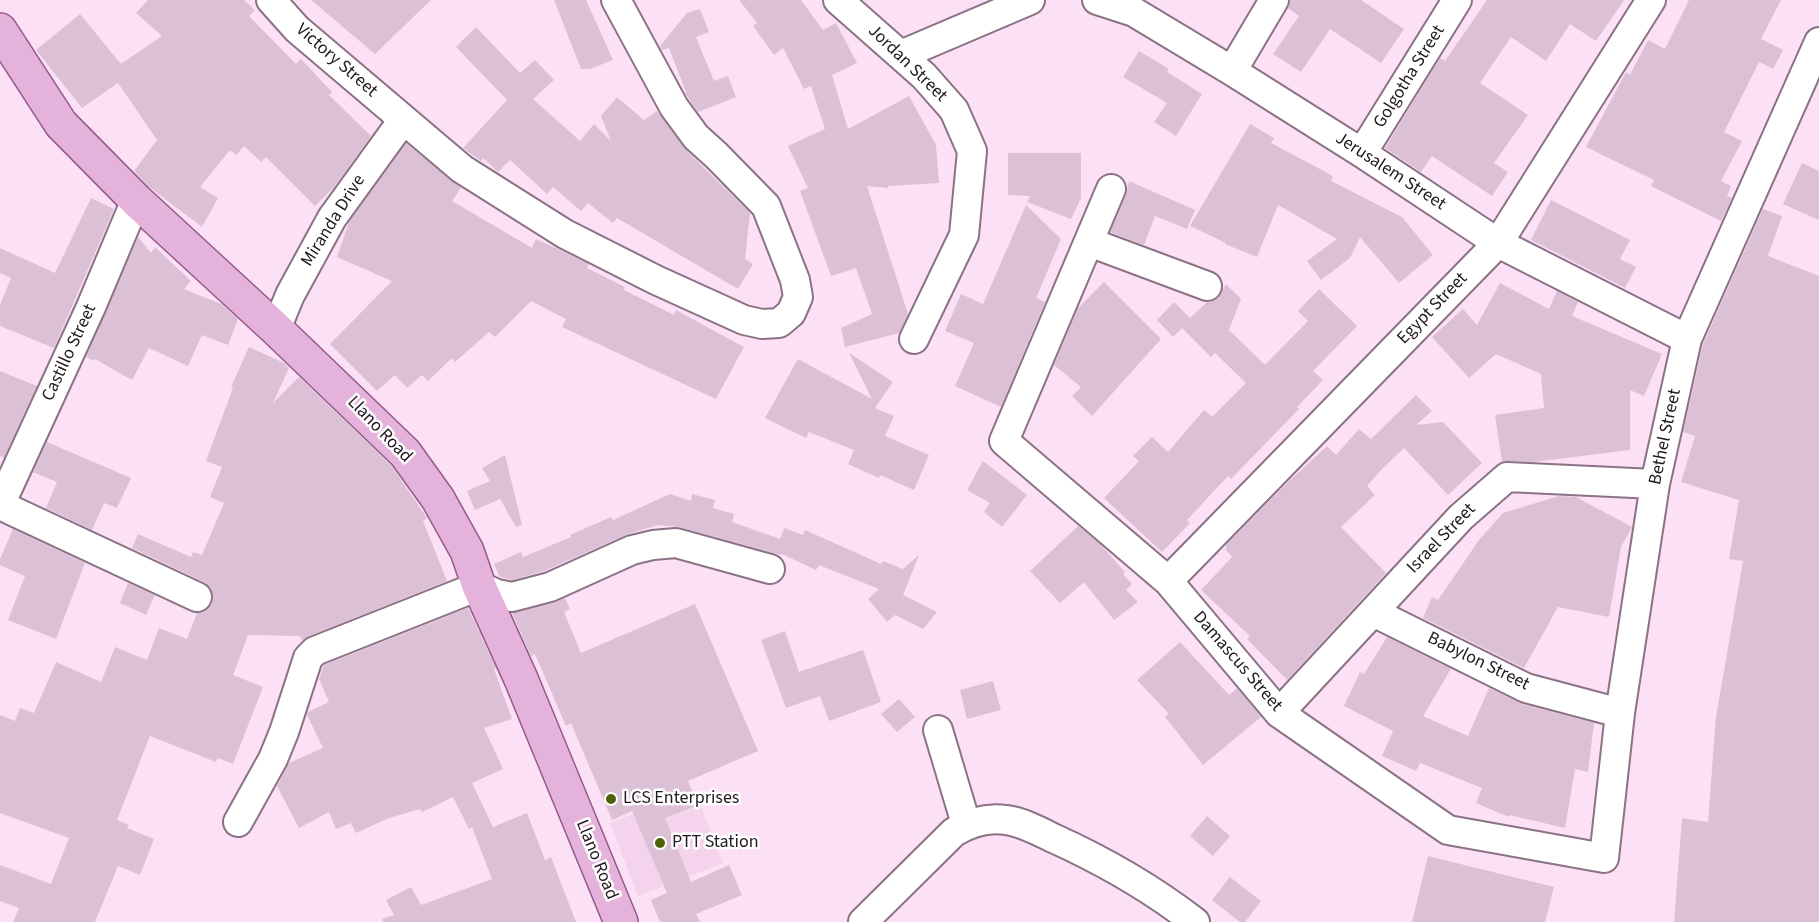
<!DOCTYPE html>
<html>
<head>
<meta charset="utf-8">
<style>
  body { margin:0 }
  canvas { display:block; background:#fce0f6 }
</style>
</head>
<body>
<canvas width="1819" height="922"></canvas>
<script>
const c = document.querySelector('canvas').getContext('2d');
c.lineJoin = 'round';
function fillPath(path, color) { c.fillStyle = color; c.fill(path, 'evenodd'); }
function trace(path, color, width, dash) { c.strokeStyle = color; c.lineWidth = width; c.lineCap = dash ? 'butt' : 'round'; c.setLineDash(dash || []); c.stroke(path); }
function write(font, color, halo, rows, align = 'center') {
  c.font = font + ' "Source Sans 3",sans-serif'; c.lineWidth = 5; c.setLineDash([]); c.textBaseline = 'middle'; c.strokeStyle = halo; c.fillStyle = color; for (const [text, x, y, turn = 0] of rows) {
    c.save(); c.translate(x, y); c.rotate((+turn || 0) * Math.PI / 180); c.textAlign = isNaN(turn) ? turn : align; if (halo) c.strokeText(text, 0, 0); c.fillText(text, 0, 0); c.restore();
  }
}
fillPath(new Path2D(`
  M 695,791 L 723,863 L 638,896 L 610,823 Z`), '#f5d3ed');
fillPath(new Path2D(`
  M 148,0 L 244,0 L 255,10 L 249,16 L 296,64 L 301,59 L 332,92 L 329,95 L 371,136 L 334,187 L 315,206 L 266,157 L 261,162 L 244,146 L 236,155 L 230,150 L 200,187 L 218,198 L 202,227 L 148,186 L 134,171 L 157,140 L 118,83 L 82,108 L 36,50 L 80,14 L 121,64 L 162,36 L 136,13 Z
  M 311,0 L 431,0 L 375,54 Z
  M 554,0 L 586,0 L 613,60 L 590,69 L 581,69 Z
  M 739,0 L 801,0 L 823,30 L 836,23 L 857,63 L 832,75 L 848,129 L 909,96 L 936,145 L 939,183 L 888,186 L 888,188 L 867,186 L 908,314 L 899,333 L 845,347 L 841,328 L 872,314 L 856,268 L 831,276 L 800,191 L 808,188 L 788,146 L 825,129 L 811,86 L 804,89 L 783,48 L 774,55 L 753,26 L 757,23 Z
  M 1290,0 L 1361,0 L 1404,29 L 1381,63 L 1330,29 L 1301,72 L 1273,54 L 1299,16 L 1288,8 Z
  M 1487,0 L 1624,0 L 1596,41 L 1570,24 L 1546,61 L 1511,37 L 1480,83 L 1528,115 L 1494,163 L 1508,172 L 1492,196 L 1432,156 L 1421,172 L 1385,148 L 1440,58 L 1445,61 Z
  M 1689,0 L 1781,0 L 1761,39 L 1783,50 L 1773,69 L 1759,62 L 1724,132 L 1742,141 L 1721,181 L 1731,186 L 1727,196 L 1732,198 L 1721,221 L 1651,186 L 1654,180 L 1586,147 L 1626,72 L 1630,75 L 1648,40 L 1665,49 Z
  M 700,9 L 709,32 L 696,37 L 714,81 L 728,76 L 736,97 L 698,112 L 685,93 L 686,92 L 669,48 L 662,50 L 660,46 L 687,13 Z
  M 476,27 L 520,73 L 535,60 L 554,80 L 533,99 L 580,141 L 594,124 L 611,141 L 601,116 L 617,97 L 644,120 L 657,111 L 685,149 L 750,213 L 745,259 L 753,264 L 738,289 L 617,218 L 613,223 L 588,203 L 581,211 L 553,187 L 547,194 L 510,160 L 498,172 L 483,158 L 481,161 L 463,148 L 507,100 L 456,47 Z
  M 1139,51 L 1169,69 L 1167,72 L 1202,94 L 1176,136 L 1154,122 L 1167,103 L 1123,77 Z
  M 1250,124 L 1274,138 L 1271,143 L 1333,176 L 1331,181 L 1402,217 L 1433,255 L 1399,283 L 1360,237 L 1350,258 L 1321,280 L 1307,261 L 1337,239 L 1278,205 L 1257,257 L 1225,244 L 1226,243 L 1190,226 Z
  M 406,143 L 461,188 L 452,201 L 532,248 L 536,239 L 562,251 L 589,264 L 587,268 L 625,287 L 624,290 L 674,315 L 676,310 L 744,347 L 716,399 L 562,327 L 566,319 L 531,301 L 495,337 L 489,332 L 455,362 L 452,358 L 428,381 L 422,375 L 407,388 L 395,375 L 377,391 L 330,344 L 392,281 L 337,257 L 349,222 Z
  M 1008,153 L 1081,153 L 1081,198 L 1071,219 L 1027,202 L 1030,196 L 1008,195 Z
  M 1802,163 L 1819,171 L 1819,220 L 1783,204 Z
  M 1129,181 L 1195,210 L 1187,229 L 1155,216 L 1144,245 L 1110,232 L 1126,195 Z
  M 91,198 L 114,209 L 54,348 L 0,326 L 0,305 L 11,278 L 0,273 L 0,248 L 55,273 Z
  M 1551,200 L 1630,240 L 1620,259 L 1636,267 L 1625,288 L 1531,240 Z
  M 1026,205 L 1061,239 L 1036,298 L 1045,302 L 1001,407 L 955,386 L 974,343 L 945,331 L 961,294 L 983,304 Z
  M 1763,209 L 1782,216 L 1768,256 L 1819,276 L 1819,922 L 1674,922 L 1682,818 L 1708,822 L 1716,717 L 1743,561 L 1729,559 L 1739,500 L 1681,482 L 1695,436 L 1683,432 L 1703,344 Z
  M 138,237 L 151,253 L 155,247 L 191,281 L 184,289 L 221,304 L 238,319 L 228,345 L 202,335 L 188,366 L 149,348 L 132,380 L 95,359 L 94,361 L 86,357 Z
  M 1104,282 L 1161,339 L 1092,416 L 1072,396 L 1081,387 L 1054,365 L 1078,308 Z
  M 1500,283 L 1549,309 L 1557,291 L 1578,302 L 1572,316 L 1662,354 L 1644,396 L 1630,390 L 1630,450 L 1533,462 L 1508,461 L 1502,462 L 1495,415 L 1544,408 L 1541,374 L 1496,354 L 1469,378 L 1432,337 L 1463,309 L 1477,325 Z
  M 1226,284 L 1241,299 L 1229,330 L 1265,365 L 1308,321 L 1298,311 L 1319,289 L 1357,326 L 1313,371 L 1323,380 L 1297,407 L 1299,409 L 1231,479 L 1228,476 L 1187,520 L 1190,523 L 1162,552 L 1104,498 L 1139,461 L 1133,456 L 1152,437 L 1168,452 L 1204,410 L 1212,417 L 1246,383 L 1215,353 L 1211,357 L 1182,328 L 1173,337 L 1157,320 L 1174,302 L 1190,318 L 1207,302 L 1218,298 Z
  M 249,347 L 284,363 L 289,368 L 273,403 L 299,377 L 391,465 L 427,518 L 423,521 L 447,581 L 309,636 L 302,641 L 300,636 L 248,635 L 233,675 L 263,687 L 233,764 L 218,758 L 216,762 L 150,736 L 117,820 L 129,825 L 127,828 L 154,839 L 140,875 L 118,866 L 95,922 L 13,922 L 19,908 L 0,901 L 0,865 L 51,884 L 69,838 L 0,813 L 0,715 L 15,721 L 20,708 L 34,713 L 56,662 L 101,682 L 115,647 L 147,660 L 159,628 L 187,639 L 197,613 L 206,611 L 212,604 L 213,595 L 211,588 L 204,582 L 132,548 L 138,534 L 191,557 L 193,552 L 202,555 L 224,503 L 210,497 L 222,467 L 206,461 L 233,388 L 231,387 Z
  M 849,353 L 893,382 L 875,408 L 894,416 L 885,436 L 929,455 L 914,490 L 880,475 L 879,478 L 848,464 L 854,450 L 809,432 L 806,438 L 765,418 L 798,359 L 872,399 Z
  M 0,371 L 37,386 L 4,458 L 0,456 Z
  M 1416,395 L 1432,411 L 1416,425 L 1443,422 L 1482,463 L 1448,495 L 1404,448 L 1382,469 L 1367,486 L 1375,495 L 1341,527 L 1386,573 L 1287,680 L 1247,639 L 1250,636 L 1201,590 L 1232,557 L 1226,550 L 1226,545 L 1282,488 L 1327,446 L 1336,455 L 1359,429 L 1371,439 Z
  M 47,442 L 131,478 L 117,508 L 104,503 L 92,530 L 46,508 L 57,482 L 33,472 Z
  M 505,455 L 522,525 L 516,527 L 500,499 L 475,510 L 467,491 L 490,481 L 482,468 Z
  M 983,461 L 1027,495 L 1002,527 L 984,512 L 990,503 L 967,490 Z
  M 670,494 L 691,501 L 692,494 L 715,500 L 713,508 L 734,514 L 732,522 L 780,539 L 784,528 L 803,535 L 805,530 L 881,564 L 883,561 L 903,569 L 919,555 L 903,595 L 937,612 L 923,629 L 895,615 L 887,622 L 868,599 L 879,589 L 819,565 L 816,570 L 784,555 L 777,554 L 680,527 L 658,525 L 628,534 L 544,571 L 512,580 L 500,577 L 494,564 L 521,552 L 523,557 L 571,537 L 570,535 L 611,517 L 613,520 Z
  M 1559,496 L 1576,497 L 1632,527 L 1621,547 L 1609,617 L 1558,607 L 1524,668 L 1423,618 L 1432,597 L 1438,600 L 1479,540 L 1503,513 Z
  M 1078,526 L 1101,545 L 1125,572 L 1123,574 L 1132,584 L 1126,590 L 1138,602 L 1114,620 L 1084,582 L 1060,603 L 1030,571 Z
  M 13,529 L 85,563 L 56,639 L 8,620 L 25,576 L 0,565 L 0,559 Z
  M 128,583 L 155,595 L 146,615 L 120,603 Z
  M 565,598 L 570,609 L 564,612 L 581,653 L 695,604 L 758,751 L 688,781 L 698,805 L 665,818 L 691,882 L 729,865 L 742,895 L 696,914 L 700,922 L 660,922 L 651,900 L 667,893 L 632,811 L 612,820 L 571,723 L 566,726 L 535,654 L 531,656 L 512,613 L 554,603 Z
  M 468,608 L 496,668 L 494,669 L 512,719 L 484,728 L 503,769 L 472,783 L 493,827 L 527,813 L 545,860 L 551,857 L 576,922 L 383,922 L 382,919 L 394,915 L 386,900 L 411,887 L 421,905 L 492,879 L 472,827 L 469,829 L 453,797 L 422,812 L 420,809 L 389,818 L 356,833 L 351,823 L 336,829 L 329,812 L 299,828 L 277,786 L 289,763 L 323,748 L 307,715 L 308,712 L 329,702 L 319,679 L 324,665 Z
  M 785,631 L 799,672 L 863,650 L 881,702 L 829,721 L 820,696 L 786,708 L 761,640 Z
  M 1387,637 L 1451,669 L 1423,716 L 1468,736 L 1489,688 L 1522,704 L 1594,723 L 1588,772 L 1575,769 L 1565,828 L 1509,815 L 1509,817 L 1476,803 L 1482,788 L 1420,763 L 1416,771 L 1382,756 L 1393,731 L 1344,706 L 1360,672 L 1364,674 Z
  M 1180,642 L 1229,695 L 1237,688 L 1261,717 L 1203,765 L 1165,717 L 1169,714 L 1137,680 Z
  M 993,681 L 1001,710 L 967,719 L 960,690 Z
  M 899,699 L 915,717 L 897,732 L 881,714 Z
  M 1207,816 L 1230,836 L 1213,856 L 1190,836 Z
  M 1428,856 L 1554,887 L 1545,922 L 1412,922 Z
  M 1230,877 L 1261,901 L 1245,922 L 1240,922 L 1212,900 Z`), '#dcc1d6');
const minor = new Path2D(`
  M 271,0 L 297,29 L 462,169 L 565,234 L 656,280 L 744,320 L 762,324 L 779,323 L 791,313 L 798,297 L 795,280 L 766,206 L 716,155 L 696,137 L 674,107 L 616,0
  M 838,0 L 924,76 L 954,110 L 972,151 L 964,235 L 914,339
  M 1097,0 L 1134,12 L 1232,71 L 1362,153 L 1498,243 L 1687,339
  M 901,55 L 1030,0
  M 1232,71 L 1274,0
  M 1362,153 L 1457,0
  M 1111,189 L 1004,441 L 1168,581 L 1279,713 L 1448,830 L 1604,858 L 1620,713 L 1655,484 L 1687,339 L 1819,42
  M 1089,242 L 1207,286
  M 276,329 L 290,295 L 332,218 L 403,120
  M 0,505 L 91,307 L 136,200
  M 0,505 L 197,597
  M 1168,581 L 1498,243 L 1651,0
  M 1373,612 L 1526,688 L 1620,713
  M 1279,713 L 1461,517 L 1507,477 L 1655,484
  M 938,730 L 966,824
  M 238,822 L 273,759 L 284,732 L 308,658 L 315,651 L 479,586 L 497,594 L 512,597 L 550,587 L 632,550 L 653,545 L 676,543 L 770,569
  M 863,922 L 954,832 C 969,823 988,817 1006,820 C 1022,822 1039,831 1053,838 C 1104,861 1151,888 1195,922`);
const major = new Path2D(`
  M 0,30 L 61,124 L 136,200 L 276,329 L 405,453 L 438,499 L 467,551 L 479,586 L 521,679 L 621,922`);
trace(minor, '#8b7285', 32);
trace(major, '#945a8a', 36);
trace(minor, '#fff', 28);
trace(major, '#e4b2db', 33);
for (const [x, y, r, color] of [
  [611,799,6,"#4c610a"],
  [660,843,6,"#4c610a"]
]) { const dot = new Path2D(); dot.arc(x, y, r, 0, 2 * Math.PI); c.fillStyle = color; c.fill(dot); trace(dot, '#fff', 2); }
write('18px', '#211820', '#fff', [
  ["Victory Street",336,61,41],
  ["Jordan Street",907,64,44],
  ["Golgotha Street",1410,77,-58],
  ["Jerusalem Street",1390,172,33],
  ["Miranda Drive",334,221,-58],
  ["Egypt Street",1433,309,-46],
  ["Castillo Street",70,353,-65],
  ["Llano Road",379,430,46],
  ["Bethel Street",1666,437,-78],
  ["Israel Street",1442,539,-46],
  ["Damascus Street",1237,662,49],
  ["Babylon Street",1478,662,26],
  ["Llano Road",596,860,68]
]);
write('18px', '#211820', '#fff', [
  ["LCS Enterprises",623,799],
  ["PTT Station",672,843]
], 'left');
</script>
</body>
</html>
